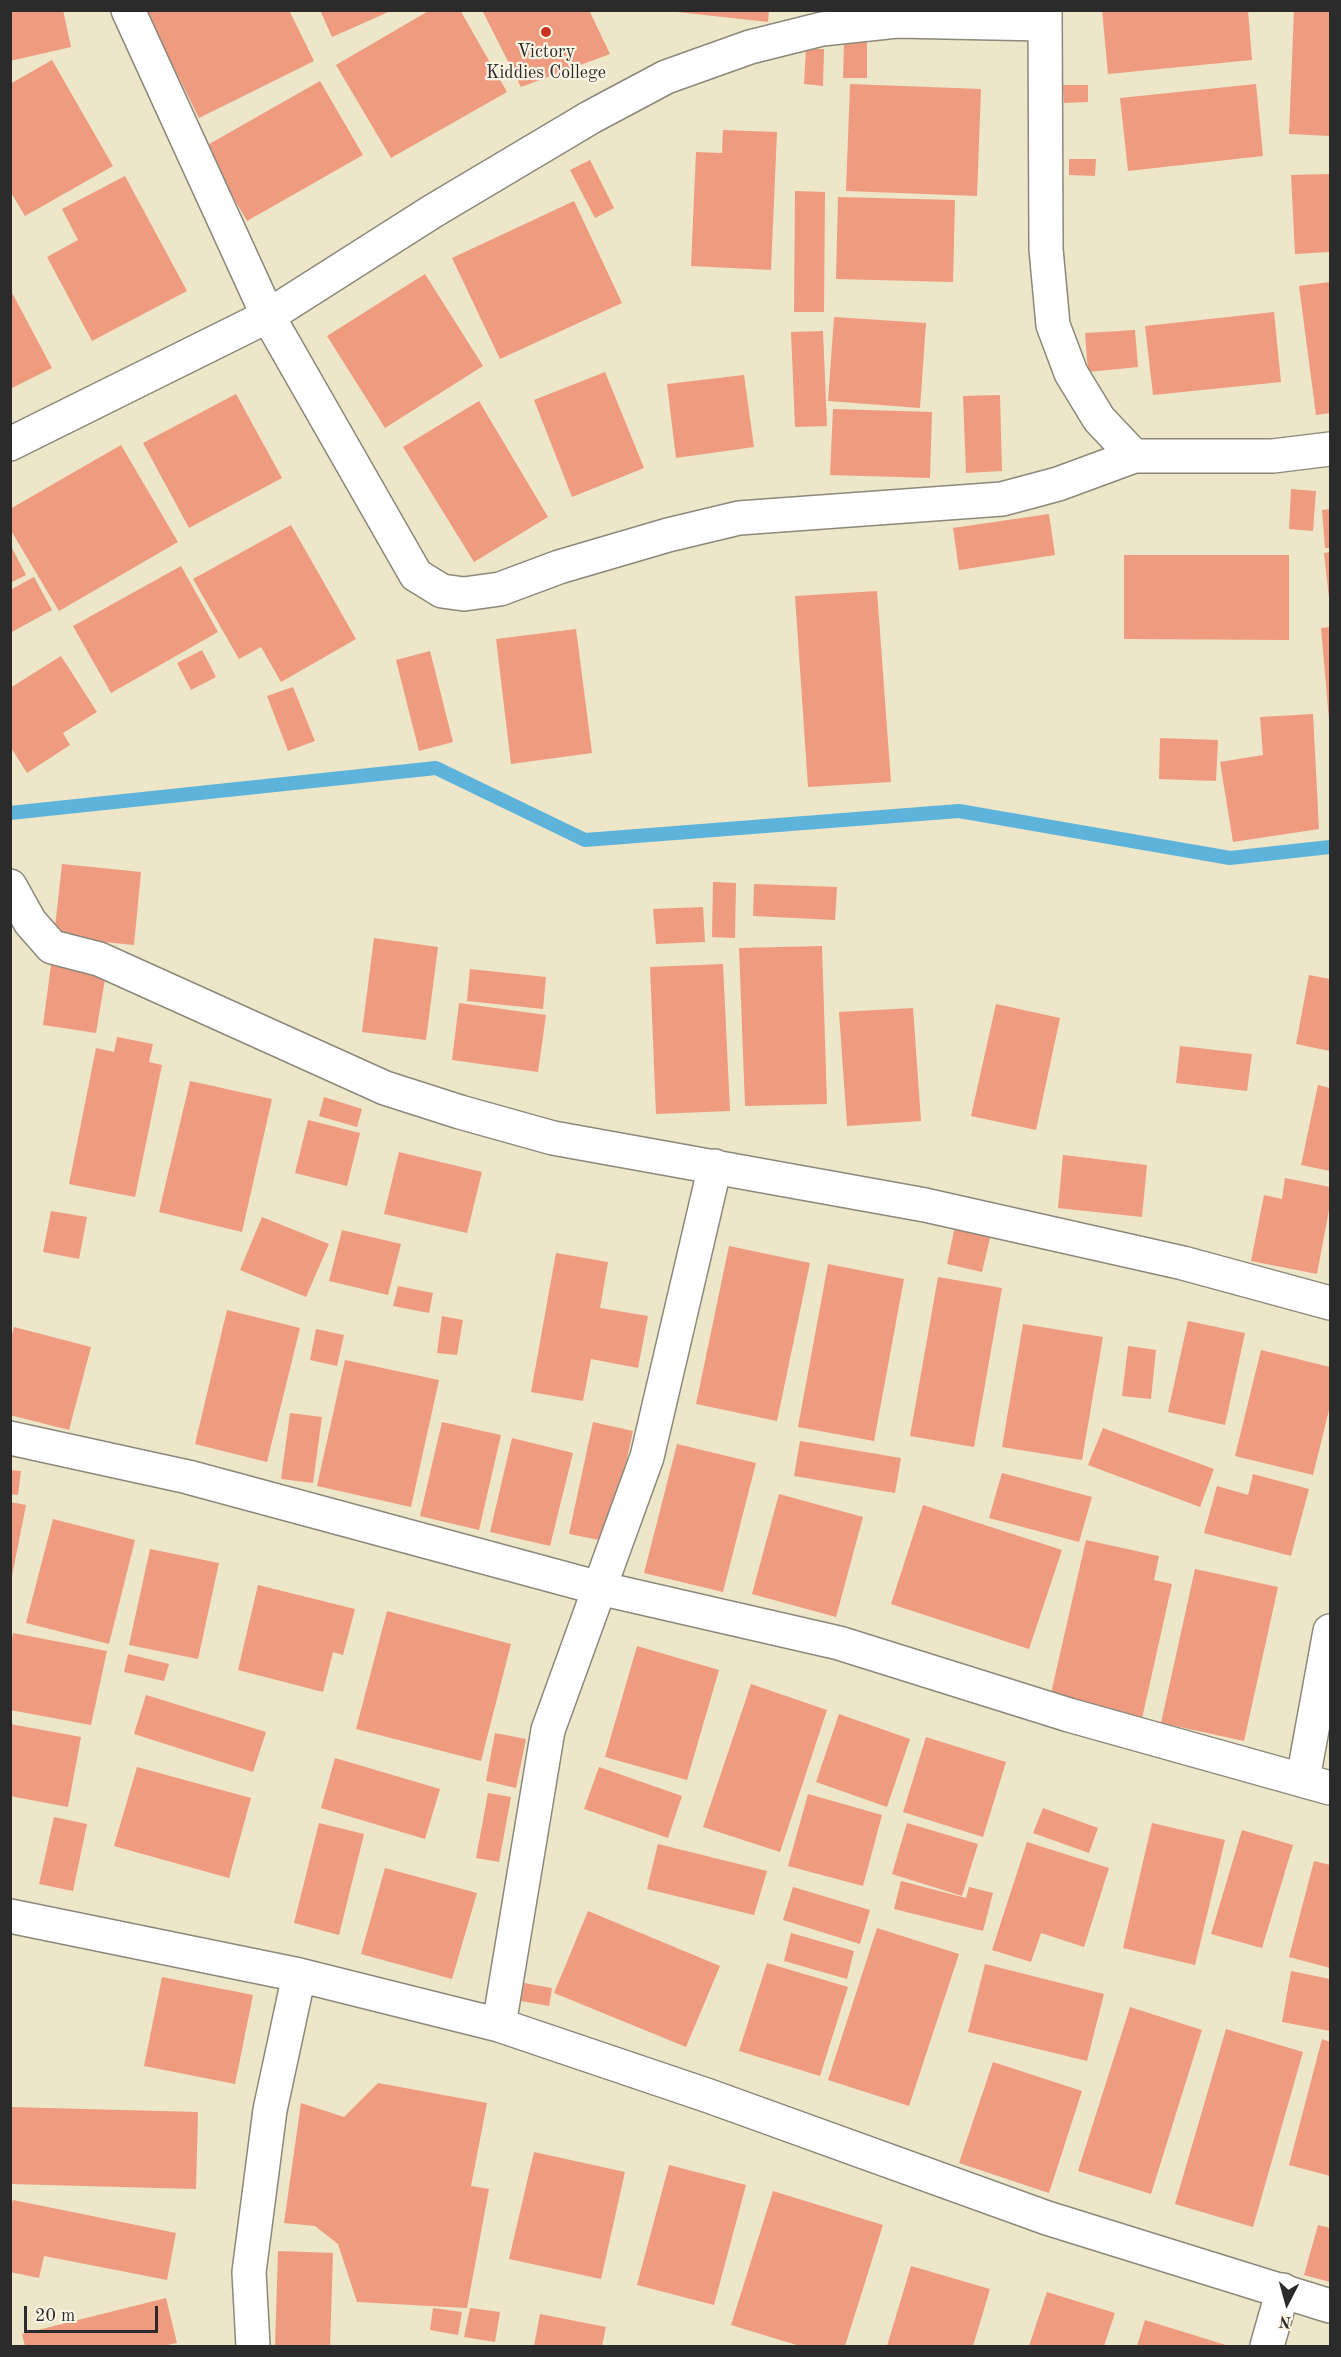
<!DOCTYPE html>
<html>
<head>
<meta charset="utf-8">
<style>
  body { margin:0 }
  #map { position:relative; width:1341px; height:2357px; overflow:hidden; background:#ede6c8; font-family:"Old Standard TT",serif }
  canvas { display:block }
  .frame { position:absolute; inset:0; border:12px solid #2b2b2b; pointer-events:none }
  .north { position:absolute; left:1257px; top:2273px; width:60px; height:60px; -webkit-text-stroke:4px #fcf5e5; paint-order:stroke; rotate:186deg; font-size:16px; font-weight:700; line-height:24px; text-align:center; color:#2b2b2b }
  .north::after { content:''; display:block; margin:auto; width:21px; height:27px; background:#2b2b2b; clip-path:polygon(50% 0,100% 100%,50% 72%,0 100%) }
  .scale { position:absolute; left:24px; top:2306px; width:134px; height:27px; box-sizing:border-box; border:3px solid #2b2b2b; border-top:0; padding-left:8px; font-size:18px; line-height:21px; white-space:nowrap; color:#2b2b2b; -webkit-text-stroke:4px #fcf5e5; paint-order:stroke }
</style>
</head>
<body>
<div id="map">
<canvas width="1341" height="2357"></canvas>
<div class="frame"></div>
<div class="north">N</div>
<div class="scale">20 m</div>
</div>
<script>
const c = document.querySelector('canvas').getContext('2d');
c.lineJoin = 'round';
function trace(path, color, width, dash) { c.strokeStyle = color; c.lineWidth = width; c.lineCap = dash ? 'butt' : 'round'; c.setLineDash(dash || []); c.stroke(path); }
function fillPath(path, color) { c.fillStyle = color; c.fill(path, 'evenodd'); }
function write(font, color, halo, rows, align = 'center') {
  c.font = font + ' "Old Standard TT",serif'; c.lineWidth = 4.5; c.setLineDash([]); c.textBaseline = 'middle'; c.strokeStyle = halo; c.fillStyle = color; for (const [text, x, y, turn = 0] of rows) {
    c.save(); c.translate(x, y); c.rotate((+turn || 0) * Math.PI / 180); c.textAlign = isNaN(turn) ? turn : align; if (halo) c.strokeText(text, 0, 0); c.fillText(text, 0, 0); c.restore();
  }
}
trace(new Path2D(`
  M 10,813 L 436,768 L 585,840 L 959,811 L 1230,858 L 1330,847`), '#5eb3da', 14);
fillPath(new Path2D(`
  M 63,10 L 71,47 L 10,61 L 10,11 Z
  M 145,10 L 289,10 L 314,61 L 199,118 Z
  M 320,10 L 393,10 L 332,37 Z
  M 430,10 L 460,10 L 507,92 L 391,158 L 336,65 Z
  M 482,10 L 589,10 L 610,54 L 521,87 Z
  M 659,10 L 769,10 L 768,22 Z
  M 1102,10 L 1248,10 L 1252,60 L 1108,74 Z
  M 1294,10 L 1330,10 L 1330,136 L 1289,134 Z
  M 844,42 L 867,42 L 867,78 L 843,78 Z
  M 806,49 L 824,49 L 823,86 L 804,84 Z
  M 52,60 L 113,166 L 25,216 L 10,191 L 10,84 Z
  M 320,81 L 363,155 L 247,221 L 204,147 Z
  M 850,84 L 981,89 L 977,196 L 846,191 Z
  M 1256,84 L 1263,156 L 1128,171 L 1120,98 Z
  M 1063,85 L 1088,85 L 1088,102 L 1064,103 Z
  M 723,130 L 777,132 L 771,270 L 691,266 L 696,152 L 722,153 Z
  M 1069,159 L 1096,159 L 1095,176 L 1069,175 Z
  M 590,160 L 614,208 L 595,218 L 570,170 Z
  M 1330,174 L 1330,252 L 1295,254 L 1291,175 Z
  M 125,176 L 187,291 L 92,341 L 47,257 L 78,240 L 62,209 Z
  M 795,191 L 825,192 L 824,312 L 794,312 Z
  M 838,197 L 955,200 L 953,282 L 836,279 Z
  M 574,201 L 622,303 L 500,359 L 452,258 Z
  M 425,274 L 483,366 L 385,428 L 327,336 Z
  M 1330,282 L 1330,413 L 1316,415 L 1299,286 Z
  M 10,289 L 52,368 L 10,389 Z
  M 1274,312 L 1281,382 L 1153,395 L 1145,326 Z
  M 834,317 L 926,323 L 920,408 L 828,401 Z
  M 1135,330 L 1138,367 L 1088,372 L 1085,333 Z
  M 823,331 L 827,426 L 795,427 L 791,332 Z
  M 605,372 L 644,468 L 572,497 L 534,400 Z
  M 744,375 L 754,447 L 676,458 L 667,384 Z
  M 236,394 L 282,478 L 189,528 L 143,443 Z
  M 1000,395 L 1002,471 L 966,473 L 963,396 Z
  M 479,401 L 548,517 L 474,562 L 403,447 Z
  M 833,409 L 932,412 L 930,478 L 830,475 Z
  M 121,445 L 178,542 L 59,611 L 10,529 L 10,509 Z
  M 1291,489 L 1316,491 L 1313,531 L 1289,529 Z
  M 1330,509 L 1330,548 L 1325,548 L 1322,510 Z
  M 1049,514 L 1055,555 L 959,570 L 953,528 Z
  M 291,525 L 356,639 L 281,682 L 261,647 L 239,659 L 193,579 Z
  M 10,544 L 26,575 L 10,583 Z
  M 1330,552 L 1330,598 L 1329,598 L 1324,553 Z
  M 1124,555 L 1289,555 L 1289,640 L 1124,639 Z
  M 181,566 L 218,632 L 111,693 L 73,626 Z
  M 34,577 L 52,610 L 10,633 L 10,590 Z
  M 877,591 L 891,782 L 808,787 L 795,596 Z
  M 1330,627 L 1330,720 L 1329,720 L 1321,628 Z
  M 576,629 L 592,753 L 511,764 L 496,639 Z
  M 202,650 L 216,677 L 191,690 L 177,663 Z
  M 430,651 L 453,742 L 419,751 L 396,660 Z
  M 61,656 L 97,712 L 63,733 L 70,745 L 27,773 L 10,746 L 10,688 Z
  M 293,687 L 315,741 L 288,751 L 267,696 Z
  M 1313,714 L 1319,829 L 1233,842 L 1220,762 L 1263,755 L 1260,717 Z
  M 1160,738 L 1218,740 L 1216,781 L 1159,779 Z
  M 62,864 L 141,872 L 134,945 L 54,937 Z
  M 713,882 L 736,883 L 735,938 L 712,937 Z
  M 754,884 L 837,887 L 835,920 L 753,916 Z
  M 703,907 L 705,942 L 656,944 L 653,909 Z
  M 374,938 L 438,947 L 426,1040 L 362,1032 Z
  M 822,946 L 827,1104 L 745,1106 L 739,948 Z
  M 723,964 L 730,1111 L 656,1114 L 650,967 Z
  M 51,965 L 106,973 L 96,1033 L 43,1025 Z
  M 470,969 L 546,977 L 543,1009 L 467,1001 Z
  M 1309,975 L 1330,979 L 1330,1051 L 1296,1044 Z
  M 459,1003 L 546,1015 L 538,1072 L 452,1060 Z
  M 996,1004 L 1060,1018 L 1036,1130 L 971,1116 Z
  M 913,1008 L 921,1121 L 847,1126 L 839,1012 Z
  M 117,1037 L 153,1044 L 149,1062 L 162,1065 L 135,1197 L 69,1184 L 96,1048 L 114,1052 Z
  M 1180,1046 L 1252,1054 L 1247,1091 L 1176,1083 Z
  M 190,1081 L 272,1099 L 242,1232 L 159,1212 Z
  M 1318,1085 L 1330,1088 L 1330,1171 L 1301,1165 Z
  M 324,1097 L 362,1109 L 357,1127 L 319,1116 Z
  M 308,1120 L 360,1133 L 347,1186 L 295,1173 Z
  M 399,1152 L 482,1172 L 467,1233 L 384,1214 Z
  M 1063,1155 L 1147,1165 L 1142,1217 L 1058,1208 Z
  M 1285,1178 L 1330,1187 L 1330,1205 L 1317,1274 L 1251,1261 L 1264,1195 L 1282,1199 Z
  M 51,1211 L 87,1217 L 79,1259 L 43,1252 Z
  M 262,1217 L 329,1244 L 306,1297 L 240,1270 Z
  M 955,1226 L 991,1234 L 982,1272 L 947,1264 Z
  M 342,1230 L 401,1244 L 388,1295 L 329,1281 Z
  M 729,1246 L 810,1263 L 777,1421 L 696,1404 Z
  M 556,1253 L 608,1262 L 600,1308 L 648,1316 L 638,1368 L 591,1359 L 583,1401 L 531,1392 Z
  M 828,1264 L 904,1279 L 874,1441 L 798,1427 Z
  M 938,1277 L 1002,1288 L 974,1447 L 910,1436 Z
  M 398,1286 L 433,1293 L 429,1313 L 393,1306 Z
  M 227,1310 L 300,1328 L 267,1462 L 195,1444 Z
  M 442,1316 L 463,1320 L 457,1355 L 437,1353 Z
  M 1188,1321 L 1245,1333 L 1225,1425 L 1168,1412 Z
  M 1023,1324 L 1103,1337 L 1082,1460 L 1002,1447 Z
  M 14,1327 L 91,1347 L 69,1430 L 10,1415 L 10,1342 Z
  M 316,1329 L 344,1335 L 337,1366 L 310,1360 Z
  M 1128,1346 L 1156,1350 L 1151,1399 L 1122,1396 Z
  M 1261,1350 L 1330,1367 L 1330,1406 L 1313,1475 L 1235,1456 Z
  M 345,1360 L 439,1380 L 411,1507 L 317,1486 Z
  M 290,1413 L 322,1417 L 313,1483 L 281,1479 Z
  M 442,1422 L 501,1435 L 479,1530 L 420,1516 Z
  M 593,1422 L 633,1431 L 609,1542 L 569,1534 Z
  M 1103,1428 L 1214,1469 L 1200,1507 L 1088,1465 Z
  M 512,1438 L 573,1453 L 550,1546 L 490,1532 Z
  M 800,1441 L 901,1458 L 895,1493 L 794,1476 Z
  M 677,1444 L 756,1463 L 723,1592 L 644,1573 Z
  M 10,1470 L 21,1471 L 18,1495 L 10,1494 Z
  M 1002,1473 L 1092,1497 L 1079,1542 L 989,1518 Z
  M 1253,1474 L 1309,1489 L 1291,1556 L 1204,1533 L 1217,1486 L 1248,1495 Z
  M 779,1494 L 863,1517 L 836,1617 L 752,1594 Z
  M 10,1502 L 26,1505 L 12,1576 L 10,1576 Z
  M 923,1505 L 1062,1550 L 1029,1649 L 891,1604 Z
  M 53,1519 L 135,1540 L 109,1644 L 26,1623 Z
  M 1086,1540 L 1159,1556 L 1154,1580 L 1172,1584 L 1141,1723 L 1049,1702 Z
  M 150,1549 L 219,1563 L 198,1659 L 129,1645 Z
  M 1195,1569 L 1278,1587 L 1244,1741 L 1161,1723 Z
  M 258,1585 L 355,1609 L 343,1655 L 333,1652 L 323,1692 L 238,1670 Z
  M 387,1611 L 511,1644 L 481,1761 L 356,1729 Z
  M 13,1633 L 107,1651 L 91,1725 L 10,1710 L 10,1648 Z
  M 637,1646 L 719,1670 L 687,1780 L 605,1757 Z
  M 128,1654 L 169,1664 L 164,1681 L 124,1672 Z
  M 751,1684 L 827,1710 L 780,1852 L 703,1827 Z
  M 146,1695 L 266,1732 L 253,1772 L 134,1734 Z
  M 839,1714 L 910,1739 L 887,1807 L 816,1782 Z
  M 10,1724 L 81,1737 L 68,1807 L 10,1796 Z
  M 495,1733 L 526,1739 L 516,1788 L 486,1781 Z
  M 926,1737 L 1006,1762 L 983,1837 L 903,1812 Z
  M 335,1758 L 440,1789 L 425,1839 L 321,1808 Z
  M 137,1767 L 251,1798 L 229,1878 L 114,1846 Z
  M 599,1767 L 682,1796 L 668,1838 L 584,1809 Z
  M 488,1793 L 511,1797 L 499,1862 L 476,1858 Z
  M 808,1794 L 882,1815 L 863,1886 L 788,1866 Z
  M 1043,1808 L 1098,1828 L 1089,1853 L 1033,1833 Z
  M 54,1817 L 87,1824 L 73,1891 L 39,1884 Z
  M 319,1823 L 364,1834 L 339,1935 L 294,1923 Z
  M 907,1823 L 978,1844 L 962,1896 L 892,1874 Z
  M 1152,1823 L 1225,1840 L 1195,1965 L 1123,1948 Z
  M 1242,1830 L 1293,1845 L 1262,1948 L 1211,1934 Z
  M 1027,1842 L 1109,1868 L 1084,1947 L 1041,1933 L 1031,1962 L 992,1950 Z
  M 658,1844 L 767,1871 L 754,1915 L 647,1889 Z
  M 1314,1861 L 1330,1865 L 1330,1968 L 1289,1957 Z
  M 385,1868 L 477,1893 L 452,1979 L 361,1954 Z
  M 901,1881 L 966,1898 L 969,1887 L 993,1893 L 983,1931 L 894,1909 Z
  M 793,1887 L 870,1910 L 860,1944 L 783,1920 Z
  M 588,1911 L 720,1966 L 686,2047 L 554,1993 Z
  M 877,1928 L 959,1954 L 909,2106 L 828,2080 Z
  M 791,1933 L 854,1951 L 847,1979 L 784,1961 Z
  M 767,1963 L 848,1987 L 820,2076 L 739,2051 Z
  M 985,1964 L 1104,1994 L 1087,2061 L 968,2032 Z
  M 1291,1971 L 1330,1979 L 1330,2031 L 1282,2022 Z
  M 162,1977 L 253,1995 L 235,2084 L 144,2066 Z
  M 524,1983 L 552,1988 L 549,2006 L 521,2001 Z
  M 1130,2007 L 1202,2030 L 1151,2194 L 1078,2171 Z
  M 1226,2029 L 1303,2052 L 1253,2227 L 1175,2204 Z
  M 1322,2039 L 1330,2042 L 1330,2176 L 1289,2165 Z
  M 993,2062 L 1082,2091 L 1049,2193 L 959,2163 Z
  M 378,2083 L 487,2103 L 471,2186 L 489,2189 L 467,2308 L 357,2302 L 338,2244 L 315,2226 L 284,2223 L 301,2103 L 344,2117 Z
  M 10,2107 L 198,2112 L 196,2189 L 10,2184 Z
  M 534,2152 L 625,2172 L 601,2279 L 509,2259 Z
  M 669,2165 L 746,2185 L 714,2305 L 637,2285 Z
  M 773,2191 L 883,2225 L 845,2346 L 800,2346 L 731,2325 Z
  M 13,2200 L 176,2233 L 167,2280 L 44,2256 L 39,2278 L 10,2272 L 10,2211 Z
  M 1318,2225 L 1330,2228 L 1330,2282 L 1304,2275 Z
  M 278,2251 L 333,2253 L 330,2346 L 275,2346 Z
  M 911,2266 L 990,2289 L 973,2346 L 887,2346 Z
  M 1047,2292 L 1115,2313 L 1104,2346 L 1029,2346 Z
  M 166,2298 L 177,2343 L 162,2346 L 25,2346 L 22,2334 Z
  M 433,2308 L 462,2312 L 458,2335 L 430,2330 Z
  M 470,2308 L 500,2312 L 495,2342 L 464,2337 Z
  M 540,2314 L 606,2327 L 602,2346 L 534,2346 Z
  M 1145,2320 L 1229,2346 L 1137,2346 Z`), '#ef9b80');
const street = new Path2D(`
  M 128,10 L 268,316 L 416,575 L 442,591 L 464,594 L 500,589 L 559,567 L 668,535 L 739,518 L 1002,499 L 1058,484 L 1134,456 L 1273,456 L 1330,449
  M 1045,10 L 1046,249 L 1053,325 L 1071,373 L 1099,419 L 1134,456
  M 10,444 L 268,316 L 433,211 L 591,117 L 666,77 L 750,47 L 822,29 L 897,21 L 1043,24
  M 10,886 L 30,922 L 52,947 L 99,959 L 385,1088 L 460,1112 L 553,1138 L 925,1205 L 1183,1263 L 1330,1303
  M 10,1438 L 188,1477 L 599,1588 L 839,1643 L 1069,1715 L 1330,1788
  M 1303,1779 L 1330,1631
  M 10,1916 L 299,1975 L 499,2025 L 709,2096 L 1047,2218 L 1330,2306
  M 499,2025 L 548,1730 L 647,1457 L 715,1166
  M 253,2346 L 249,2272 L 270,2110 L 299,1975
  M 1267,2346 L 1283,2290`);
trace(street, '#8c887a', 36);
trace(street, '#fff', 33);
for (const [x, y, r, color] of [
  [546,32,6,"#c8321e"]
]) { const dot = new Path2D(); dot.arc(x, y, r, 0, 2 * Math.PI); c.fillStyle = color; c.fill(dot); trace(dot, '#fcf5e5', 2); }
write('18px', '#2b2b2b', '#fcf5e5', [
  ["Victory",546,52],
  ["Kiddies College",546,73]
]);
</script>
</body>
</html>
